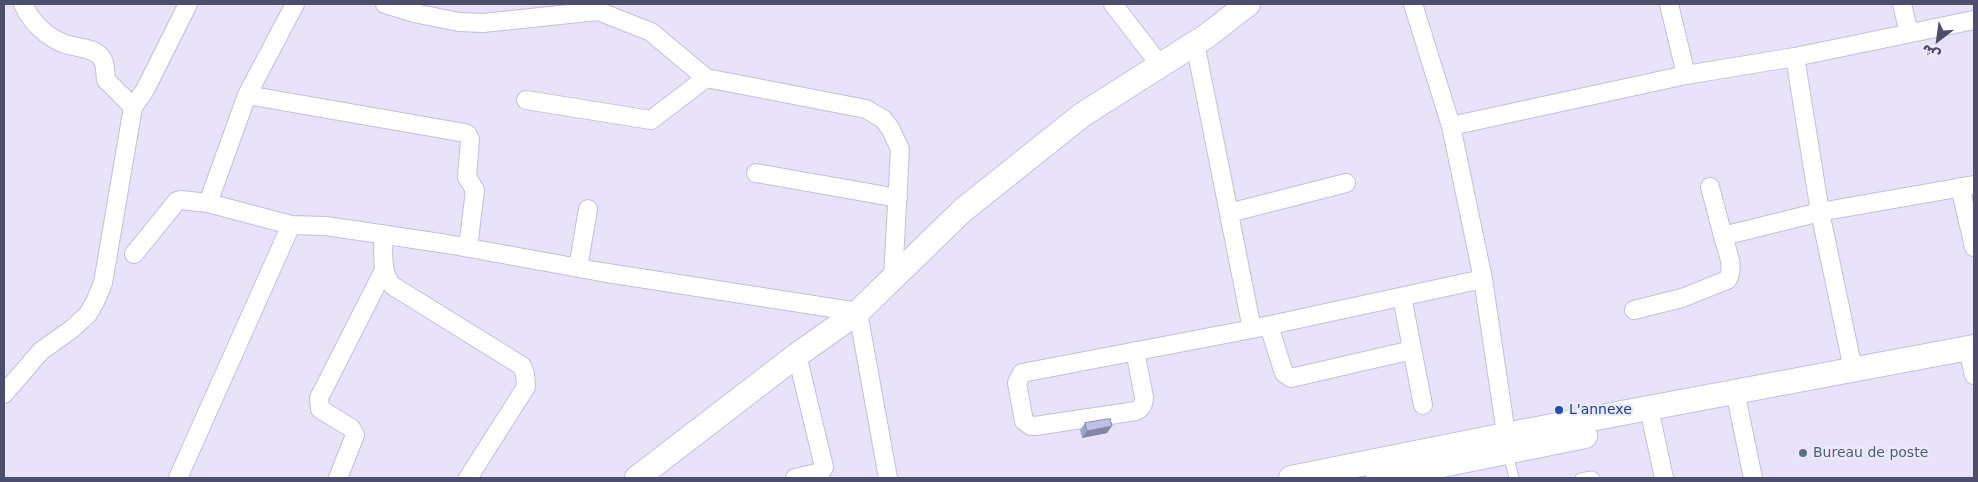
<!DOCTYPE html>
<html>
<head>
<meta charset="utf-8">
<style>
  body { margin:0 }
  #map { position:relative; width:1978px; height:482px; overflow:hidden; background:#e8e3f8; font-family:"DejaVu Sans",Cairo,sans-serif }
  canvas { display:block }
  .frame { position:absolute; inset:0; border:5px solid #4d4e6d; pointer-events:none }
  .north { position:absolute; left:1913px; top:15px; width:50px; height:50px; -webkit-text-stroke:4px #ede9fc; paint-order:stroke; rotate:210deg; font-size:14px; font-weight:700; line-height:20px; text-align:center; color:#4d4e6d }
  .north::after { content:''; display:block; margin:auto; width:18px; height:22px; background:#4d4e6d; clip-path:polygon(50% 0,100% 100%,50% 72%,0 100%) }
</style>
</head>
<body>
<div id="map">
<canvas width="1978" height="482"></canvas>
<div class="frame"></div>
<div class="north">ش</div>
</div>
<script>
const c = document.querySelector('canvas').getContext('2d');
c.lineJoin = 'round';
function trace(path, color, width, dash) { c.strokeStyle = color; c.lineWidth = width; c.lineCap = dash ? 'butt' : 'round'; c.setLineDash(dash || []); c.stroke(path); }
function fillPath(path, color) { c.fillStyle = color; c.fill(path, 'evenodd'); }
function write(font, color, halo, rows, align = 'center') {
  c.font = font + ' "DejaVu Sans",sans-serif'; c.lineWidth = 4.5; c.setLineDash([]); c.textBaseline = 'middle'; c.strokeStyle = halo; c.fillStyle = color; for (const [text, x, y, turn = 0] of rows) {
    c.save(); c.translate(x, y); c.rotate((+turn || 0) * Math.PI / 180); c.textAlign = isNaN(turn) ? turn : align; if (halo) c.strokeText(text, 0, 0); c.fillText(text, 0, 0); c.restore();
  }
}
const lane = new Path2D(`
  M 1508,453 L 1514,478
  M 1580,478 L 1592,476 L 1595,478`);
const street = new Path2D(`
  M 295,4 L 247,95 L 208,203 L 291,225 L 326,226 L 447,244 L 601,272 L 858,312 L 888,478
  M 385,4 L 414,13 L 459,22 L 483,23 L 598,11 L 651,32 L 706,78 L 866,109 L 883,119 L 890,128 L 900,149 L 893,279
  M 1113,4 L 1160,65
  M 1413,4 L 1451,126 L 1483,279 L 1508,447
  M 1669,4 L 1686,75
  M 1902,4 L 1909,33
  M 1195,43 L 1252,329
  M 1795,57 L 1820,212 L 1853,369
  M 247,95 L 465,133 L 468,135 L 470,140 L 467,177 L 475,190 L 468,248
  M 526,100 L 651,120 L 706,78
  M 133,107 L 145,90 L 188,4
  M 1451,126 L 1686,75 L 1795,57 L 1974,20
  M 756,173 L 898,198
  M 1710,187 L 1723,236
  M 1960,187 L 1974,247
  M 1229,213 L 1346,183
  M 383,234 C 384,252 380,273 393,286 L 522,366 L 525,374 L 526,387 L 468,478
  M 134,254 L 177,201 L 181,200 L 208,203
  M 578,268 L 588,209
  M 1402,297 L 1423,405
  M 1634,310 L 1682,298 L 1727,280 C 1736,268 1726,249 1723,236 L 1820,212 L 1974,185
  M 1269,326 L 1284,373 L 1291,378 L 1412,350
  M 1968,349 L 1974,375
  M 1135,351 L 1144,397 C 1144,404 1142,408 1136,411 L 1035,426 L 1031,426 L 1024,421 L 1017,383 L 1022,373 L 1252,329 L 1483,279
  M 1735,391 L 1753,478
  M 4,394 L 41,351 L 72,329 L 88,314 L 95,302 L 103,283 L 133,107 L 106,80 C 105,73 106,63 101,57 C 93,47 77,48 65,44 C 46,37 31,22 23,4
  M 1652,422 L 1664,478
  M 178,478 L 291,225
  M 338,478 L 355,435 L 351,428 L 320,409 L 319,398 L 384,270
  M 795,478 L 821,472 L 824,467 L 797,355`);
const secondary = new Path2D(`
  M 637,478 L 797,355 L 858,312 L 963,210 L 1082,115 L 1208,35 L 1248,4
  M 1291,478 L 1505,435 L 1974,347
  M 1378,478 L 1585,436`);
trace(lane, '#c2c0db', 11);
trace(street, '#c2c0db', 20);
trace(secondary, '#c3c1e1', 26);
trace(lane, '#fff', 9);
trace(street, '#fff', 18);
trace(secondary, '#fff', 24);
fillPath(new Path2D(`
  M 1085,423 L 1107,433 L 1082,438 L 1080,430 Z`), '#a4a4c9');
fillPath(new Path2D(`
  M 1112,426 L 1107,433 L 1082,438 L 1087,431 Z`), '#8686a4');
const building = new Path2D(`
  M 1110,419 L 1112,426 L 1087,431 L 1085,423 Z`);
fillPath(building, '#bfbfea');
trace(building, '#8686a4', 1);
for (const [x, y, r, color] of [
  [1559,410,5,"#1a4fb4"],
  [1803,453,5,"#5c6f8a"]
]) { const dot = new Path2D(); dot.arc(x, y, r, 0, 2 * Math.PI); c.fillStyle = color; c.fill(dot); trace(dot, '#ede9fc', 2); }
write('14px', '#164399', '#ede9fc', [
  ["L'annexe",1569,410]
], 'left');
write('14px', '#4e5e75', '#ede9fc', [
  ["Bureau de poste",1813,453]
], 'left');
</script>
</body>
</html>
